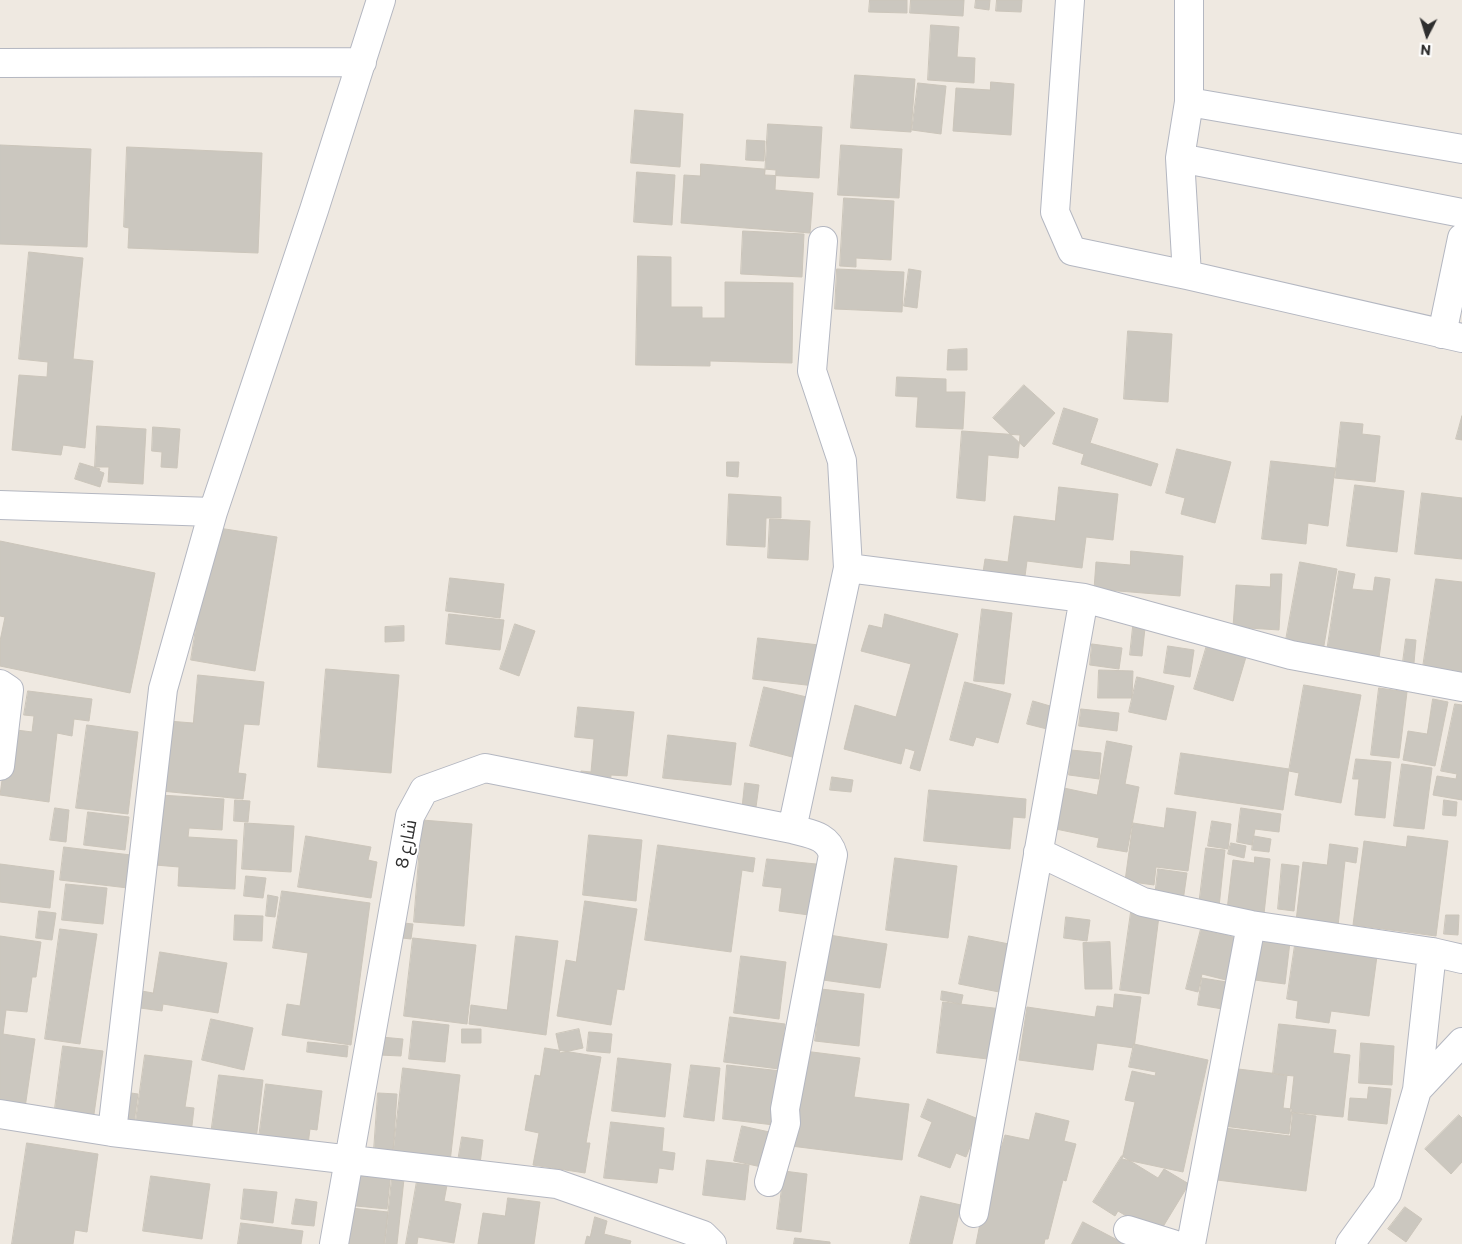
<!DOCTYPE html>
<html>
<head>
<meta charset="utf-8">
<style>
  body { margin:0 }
  #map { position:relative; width:1462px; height:1244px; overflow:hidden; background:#efe9e1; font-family:Commissioner,sans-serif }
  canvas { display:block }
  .north { position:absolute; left:1402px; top:10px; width:50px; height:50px; -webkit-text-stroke:4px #fff; paint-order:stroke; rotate:185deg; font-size:14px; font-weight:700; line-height:20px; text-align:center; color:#2e2e2e }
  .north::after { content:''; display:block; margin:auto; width:18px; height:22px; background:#2e2e2e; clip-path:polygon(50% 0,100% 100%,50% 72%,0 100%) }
</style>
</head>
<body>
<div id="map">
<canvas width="1462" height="1244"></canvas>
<div class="north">N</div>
</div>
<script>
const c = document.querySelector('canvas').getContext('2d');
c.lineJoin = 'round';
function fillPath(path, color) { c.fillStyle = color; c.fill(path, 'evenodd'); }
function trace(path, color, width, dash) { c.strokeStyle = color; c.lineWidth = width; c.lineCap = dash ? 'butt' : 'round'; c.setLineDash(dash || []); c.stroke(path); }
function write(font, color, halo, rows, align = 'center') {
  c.font = font + ' Commissioner,Cairo,sans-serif'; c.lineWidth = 4; c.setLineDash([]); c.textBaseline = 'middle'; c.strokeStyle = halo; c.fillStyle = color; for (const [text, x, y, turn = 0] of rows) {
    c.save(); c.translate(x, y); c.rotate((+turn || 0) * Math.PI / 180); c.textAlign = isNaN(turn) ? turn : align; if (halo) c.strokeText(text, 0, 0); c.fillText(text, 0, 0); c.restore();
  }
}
const building = new Path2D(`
  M 870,0 L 907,0 L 907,13 L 869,12 Z
  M 911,0 L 964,0 L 963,16 L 910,13 Z
  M 976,0 L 990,0 L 989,10 L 975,8 Z
  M 997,0 L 1022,0 L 1021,12 L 996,11 Z
  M 931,25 L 959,27 L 957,57 L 975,58 L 974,83 L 928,80 Z
  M 855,75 L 915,79 L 911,132 L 851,128 Z
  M 991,82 L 1014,84 L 1011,135 L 953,131 L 956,88 L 990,90 Z
  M 918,83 L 946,86 L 941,134 L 912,130 Z
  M 635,110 L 683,114 L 680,167 L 631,163 Z
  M 768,124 L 822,127 L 819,178 L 765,175 Z
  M 747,140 L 765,141 L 764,161 L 746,160 Z
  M 0,145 L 91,149 L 87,247 L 0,244 Z
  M 841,145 L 902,149 L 899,198 L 838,195 Z
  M 127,147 L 262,153 L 258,253 L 128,248 L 129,228 L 124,227 Z
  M 701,164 L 776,170 L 775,190 L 813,193 L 810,233 L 681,223 L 684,175 L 700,176 Z
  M 637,172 L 675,175 L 672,225 L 634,222 Z
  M 844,198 L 894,201 L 891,260 L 856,258 L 856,267 L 840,266 Z
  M 743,231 L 804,234 L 802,277 L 741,274 Z
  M 29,252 L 83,258 L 73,359 L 93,361 L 85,448 L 63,445 L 61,455 L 12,450 L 19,375 L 47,377 L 48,362 L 19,359 Z
  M 638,256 L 671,257 L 671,307 L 702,307 L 702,318 L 725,318 L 725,282 L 793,283 L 792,363 L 710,361 L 710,366 L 636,365 Z
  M 837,269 L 904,272 L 902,312 L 835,309 Z
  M 909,269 L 921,271 L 917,308 L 904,306 Z
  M 1128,331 L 1172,334 L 1168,402 L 1124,399 Z
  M 967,349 L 967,370 L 947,370 L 948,350 Z
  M 897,377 L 946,379 L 946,392 L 965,392 L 963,429 L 916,427 L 918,397 L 896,396 Z
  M 1024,385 L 1055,413 L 1024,447 L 993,418 Z
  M 1064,408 L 1098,419 L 1090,443 L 1158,464 L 1151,486 L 1081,464 L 1084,454 L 1053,444 Z
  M 1462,416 L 1462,440 L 1456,439 Z
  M 1341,422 L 1363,424 L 1362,434 L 1380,436 L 1375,482 L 1335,478 Z
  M 97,426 L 146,429 L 143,484 L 108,482 L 109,467 L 95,467 Z
  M 153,427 L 180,429 L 177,468 L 161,467 L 162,452 L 152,451 Z
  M 962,431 L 1020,435 L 1018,458 L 988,455 L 985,501 L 957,498 Z
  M 1177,449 L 1231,462 L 1215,523 L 1181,514 L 1185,498 L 1166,493 Z
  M 1271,461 L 1335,468 L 1328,526 L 1308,523 L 1306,544 L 1262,539 Z
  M 727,462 L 739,462 L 738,477 L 727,476 Z
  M 80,463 L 100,469 L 99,471 L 104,473 L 100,487 L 75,479 Z
  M 1355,485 L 1404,491 L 1397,552 L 1347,546 Z
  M 1059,487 L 1118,494 L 1113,540 L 1086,537 L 1082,568 L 1027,561 L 1024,584 L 982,579 L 985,559 L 1008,562 L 1014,516 L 1055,521 Z
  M 1422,493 L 1462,498 L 1462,559 L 1415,554 Z
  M 729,494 L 781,497 L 781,518 L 766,518 L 765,547 L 727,545 Z
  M 770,519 L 810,521 L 808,560 L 768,558 Z
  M 212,527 L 277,537 L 255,671 L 191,660 Z
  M 0,541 L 155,573 L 130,693 L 0,666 L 0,641 L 5,617 L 0,616 Z
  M 1131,551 L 1183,556 L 1180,596 L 1094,589 L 1096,562 L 1130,565 Z
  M 1300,562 L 1337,569 L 1322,657 L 1298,652 L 1300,642 L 1286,640 Z
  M 1339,571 L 1355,574 L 1352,589 L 1373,591 L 1375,577 L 1390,579 L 1378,665 L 1326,658 Z
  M 1271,574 L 1282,574 L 1279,630 L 1233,627 L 1236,585 L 1270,587 Z
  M 450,578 L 504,584 L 500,618 L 446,611 Z
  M 1436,579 L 1462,582 L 1462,679 L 1422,674 Z
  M 982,609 L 1012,613 L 1004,684 L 974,681 Z
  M 449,614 L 504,620 L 500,650 L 446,644 Z
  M 885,614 L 958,634 L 920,771 L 910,768 L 915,751 L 905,748 L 901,764 L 844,749 L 855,705 L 896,717 L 911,664 L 861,651 L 869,625 L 882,628 Z
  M 515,624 L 535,631 L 519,676 L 500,669 Z
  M 404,626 L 404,641 L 385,642 L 385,627 Z
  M 1133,627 L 1145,628 L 1142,656 L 1130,655 Z
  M 758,638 L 819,645 L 815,686 L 753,679 Z
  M 1406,639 L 1416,640 L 1414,663 L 1403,662 Z
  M 1092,644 L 1122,648 L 1119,669 L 1090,665 Z
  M 1207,645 L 1246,657 L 1233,701 L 1194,689 Z
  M 1168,646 L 1194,650 L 1190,677 L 1164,673 Z
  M 326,669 L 399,675 L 391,773 L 318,767 Z
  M 1099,670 L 1133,671 L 1132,698 L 1098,698 Z
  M 198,675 L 264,682 L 259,725 L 244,724 L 238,773 L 246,774 L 243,799 L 161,791 L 168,721 L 193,723 Z
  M 1137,677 L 1174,686 L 1166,720 L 1129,712 Z
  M 965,682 L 1011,694 L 998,743 L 976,737 L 973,746 L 950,740 Z
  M 1304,685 L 1361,695 L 1341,803 L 1295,795 L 1299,773 L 1289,771 Z
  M 764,687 L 811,698 L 796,758 L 750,746 Z
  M 1379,688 L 1407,692 L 1399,758 L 1371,755 Z
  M 28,691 L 92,699 L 89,721 L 74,719 L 72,736 L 57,733 L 49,802 L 0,795 L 9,729 L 32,732 L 34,716 L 24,715 Z
  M 1433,699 L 1448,702 L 1435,766 L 1403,760 L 1408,731 L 1427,734 Z
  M 1033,701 L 1057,708 L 1051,730 L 1027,724 Z
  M 1455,704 L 1462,705 L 1462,800 L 1433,795 L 1437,776 L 1456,779 L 1457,774 L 1441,771 Z
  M 578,707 L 634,712 L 627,776 L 611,775 L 610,788 L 580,785 L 581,771 L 591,772 L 594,739 L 575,737 Z
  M 1081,709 L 1119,713 L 1117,731 L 1079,726 Z
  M 87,725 L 138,732 L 128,814 L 76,808 Z
  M 668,735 L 736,743 L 731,785 L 663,778 Z
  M 1107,741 L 1132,746 L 1125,784 L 1139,787 L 1127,852 L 1097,847 L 1099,838 L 1051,828 L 1059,787 L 1097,795 Z
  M 1071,750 L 1101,753 L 1099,779 L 1069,775 Z
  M 1181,753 L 1289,769 L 1283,810 L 1175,794 Z
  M 1356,759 L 1391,762 L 1385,818 L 1355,815 L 1359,779 L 1353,779 Z
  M 1402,764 L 1432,768 L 1424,829 L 1394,826 Z
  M 832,777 L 853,780 L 851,792 L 830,790 Z
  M 745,783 L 759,785 L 754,822 L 723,803 L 742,805 Z
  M 929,790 L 1026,799 L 1025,818 L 1013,817 L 1010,849 L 924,841 Z
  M 160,795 L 224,799 L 222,830 L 189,828 L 188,837 L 237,840 L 235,889 L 178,886 L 179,867 L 155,865 Z
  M 235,800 L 250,801 L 248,822 L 234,821 Z
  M 1444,800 L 1457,802 L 1456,816 L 1443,815 Z
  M 55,808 L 69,810 L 66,842 L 50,840 Z
  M 1167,808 L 1196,812 L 1188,871 L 1156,867 L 1154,885 L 1125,881 L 1133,823 L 1164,828 Z
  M 1241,808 L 1281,814 L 1279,832 L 1255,829 L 1252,845 L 1237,842 Z
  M 88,812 L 129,817 L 125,850 L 84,845 Z
  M 422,820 L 472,824 L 464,926 L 414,922 Z
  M 1212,821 L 1231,824 L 1228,849 L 1208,846 Z
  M 245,823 L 294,826 L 291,872 L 242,869 Z
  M 589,835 L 642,840 L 636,901 L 583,895 Z
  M 306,836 L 371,847 L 368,860 L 377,862 L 371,898 L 298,887 Z
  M 1254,836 L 1271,839 L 1269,852 L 1252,850 Z
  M 1408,836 L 1448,841 L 1436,936 L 1353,925 L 1364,841 L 1406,847 Z
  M 1231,843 L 1246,846 L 1244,858 L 1228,854 Z
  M 1330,844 L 1358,848 L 1356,863 L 1345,861 L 1338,926 L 1296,921 L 1303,862 L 1327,865 Z
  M 658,845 L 755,858 L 753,872 L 742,870 L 731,952 L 645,940 Z
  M 64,847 L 131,855 L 128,888 L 60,880 Z
  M 1206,848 L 1225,850 L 1219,907 L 1199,905 Z
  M 1255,857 L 1270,859 L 1264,914 L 1227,910 L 1233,860 L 1254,863 Z
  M 895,858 L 957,866 L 948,938 L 886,930 Z
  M 767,859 L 816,864 L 809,915 L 779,911 L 782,888 L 763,886 Z
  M 0,864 L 54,871 L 50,908 L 0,902 Z
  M 1282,864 L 1299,866 L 1294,911 L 1278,909 Z
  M 1158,869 L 1187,873 L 1183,901 L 1155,897 Z
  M 246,876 L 266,878 L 263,898 L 244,896 Z
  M 66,884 L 107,888 L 103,924 L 62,920 Z
  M 282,891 L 370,903 L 351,1045 L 282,1035 L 287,1004 L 300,1006 L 308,953 L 273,948 Z
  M 268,895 L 278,897 L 275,917 L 266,916 Z
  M 585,901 L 637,909 L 624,990 L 617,989 L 611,1025 L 557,1016 L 566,960 L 576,962 Z
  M 39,911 L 56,913 L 52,940 L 36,938 Z
  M 1131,912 L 1159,916 L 1149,994 L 1120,990 Z
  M 235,915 L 263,916 L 262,941 L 234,940 Z
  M 1446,915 L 1459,915 L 1458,935 L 1444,934 Z
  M 1066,917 L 1090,920 L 1087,941 L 1064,938 Z
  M 404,923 L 413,924 L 411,939 L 402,938 Z
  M 60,929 L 97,934 L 80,1044 L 45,1039 Z
  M 1201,929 L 1237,938 L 1226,980 L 1202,974 L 1198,992 L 1186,989 Z
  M 829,935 L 887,944 L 880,988 L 823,980 Z
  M 0,936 L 41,942 L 36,977 L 32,977 L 27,1012 L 6,1010 L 3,1034 L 35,1039 L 25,1108 L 0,1104 Z
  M 516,936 L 558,941 L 546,1035 L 469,1024 L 471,1005 L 507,1010 Z
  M 969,936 L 1014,945 L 1004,993 L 959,984 Z
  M 1252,937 L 1290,942 L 1285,984 L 1247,979 Z
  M 413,938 L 476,945 L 467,1024 L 404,1016 Z
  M 1110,942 L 1112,989 L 1085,989 L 1083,943 Z
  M 1295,945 L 1377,956 L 1369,1016 L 1331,1011 L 1329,1023 L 1296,1018 L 1298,1001 L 1287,999 Z
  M 160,952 L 227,963 L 218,1013 L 163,1004 L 162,1011 L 133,1007 L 136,990 L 153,993 Z
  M 741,956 L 786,962 L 779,1019 L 734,1013 Z
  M 1202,978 L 1233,983 L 1229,1010 L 1198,1005 Z
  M 821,989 L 864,994 L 859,1046 L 815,1041 Z
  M 942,991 L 963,995 L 961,1004 L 941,1000 Z
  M 1115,994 L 1141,997 L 1134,1048 L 1097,1043 L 1093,1070 L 1019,1060 L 1027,1007 L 1095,1017 L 1097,1006 L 1113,1008 Z
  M 943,1002 L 1002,1009 L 996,1060 L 937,1053 Z
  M 730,1017 L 785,1024 L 779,1069 L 724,1062 Z
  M 211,1019 L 253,1028 L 244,1070 L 202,1060 Z
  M 413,1021 L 449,1025 L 445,1062 L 409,1059 Z
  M 1279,1024 L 1336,1030 L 1333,1053 L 1350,1055 L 1343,1117 L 1290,1112 L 1294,1076 L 1273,1074 Z
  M 462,1029 L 481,1029 L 481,1043 L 462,1043 Z
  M 579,1029 L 583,1048 L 560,1053 L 556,1034 Z
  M 589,1032 L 612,1034 L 610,1053 L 587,1051 Z
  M 381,1037 L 403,1039 L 401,1056 L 379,1055 Z
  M 308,1042 L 348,1046 L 347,1057 L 307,1052 Z
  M 1361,1043 L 1394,1046 L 1392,1085 L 1359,1083 Z
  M 1134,1044 L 1208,1060 L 1183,1172 L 1122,1159 L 1135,1102 L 1125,1100 L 1132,1071 L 1155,1076 L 1156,1072 L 1129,1067 Z
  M 63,1046 L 103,1051 L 93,1121 L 54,1116 Z
  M 545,1048 L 601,1057 L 586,1143 L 590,1143 L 585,1173 L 533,1165 L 539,1133 L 525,1130 L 535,1075 L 540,1076 Z
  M 804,1051 L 860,1058 L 854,1097 L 909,1104 L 902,1160 L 791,1146 Z
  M 145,1055 L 192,1061 L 185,1107 L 194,1108 L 191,1134 L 135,1127 Z
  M 618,1058 L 671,1064 L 665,1117 L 612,1111 Z
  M 691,1065 L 720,1068 L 714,1121 L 684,1117 Z
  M 727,1065 L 781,1071 L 774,1125 L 723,1119 Z
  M 403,1068 L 460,1075 L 450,1162 L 393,1155 Z
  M 1230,1068 L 1287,1075 L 1283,1108 L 1292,1109 L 1289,1134 L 1223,1126 Z
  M 219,1075 L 263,1080 L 256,1140 L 211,1134 Z
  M 266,1084 L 322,1091 L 317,1130 L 310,1129 L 307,1152 L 258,1145 Z
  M 1369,1087 L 1391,1089 L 1387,1124 L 1348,1120 L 1350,1098 L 1367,1099 Z
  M 124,1092 L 138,1094 L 134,1123 L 120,1122 Z
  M 378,1093 L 397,1094 L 393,1152 L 374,1150 Z
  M 928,1099 L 981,1120 L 966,1157 L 956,1153 L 950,1168 L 918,1156 L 932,1122 L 921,1117 Z
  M 1036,1113 L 1069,1121 L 1064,1141 L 1076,1144 L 1066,1181 L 1063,1180 L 1048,1239 L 1045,1239 L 1044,1244 L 976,1244 L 982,1213 L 1005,1135 L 1029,1140 Z
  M 1293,1113 L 1316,1116 L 1306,1191 L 1209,1179 L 1216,1127 L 1290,1136 Z
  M 1459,1115 L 1462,1118 L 1462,1162 L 1451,1174 L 1425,1149 Z
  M 611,1122 L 664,1128 L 662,1151 L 675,1153 L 673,1170 L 659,1168 L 657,1183 L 604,1178 Z
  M 742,1126 L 774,1133 L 766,1168 L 734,1161 Z
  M 462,1137 L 483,1140 L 480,1164 L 458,1161 Z
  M 27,1143 L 98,1154 L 87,1232 L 75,1230 L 73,1244 L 12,1244 Z
  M 1122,1156 L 1158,1178 L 1164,1169 L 1189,1184 L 1158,1235 L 1118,1211 L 1115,1216 L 1093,1202 Z
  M 707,1160 L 749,1165 L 745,1200 L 703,1195 Z
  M 360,1168 L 391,1171 L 387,1209 L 356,1206 Z
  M 784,1171 L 807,1174 L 801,1232 L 777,1229 Z
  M 151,1176 L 210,1184 L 202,1239 L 143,1231 Z
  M 392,1178 L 404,1179 L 397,1244 L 385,1244 Z
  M 417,1181 L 447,1185 L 444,1201 L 461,1204 L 454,1243 L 418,1237 L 417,1244 L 406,1244 Z
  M 244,1189 L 277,1192 L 273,1223 L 241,1219 Z
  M 921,1196 L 961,1205 L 952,1244 L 910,1244 Z
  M 508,1198 L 540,1202 L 534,1244 L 478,1244 L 483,1213 L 505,1216 Z
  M 296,1199 L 317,1202 L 314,1226 L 292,1224 Z
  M 1405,1207 L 1422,1219 L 1406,1242 L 1388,1229 Z
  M 351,1208 L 388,1212 L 384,1244 L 347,1244 Z
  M 595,1217 L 607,1221 L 604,1234 L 631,1241 L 630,1244 L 585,1244 L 587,1236 L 590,1237 Z
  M 1083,1222 L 1125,1244 L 1072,1244 Z
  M 241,1223 L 303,1231 L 301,1244 L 238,1244 Z
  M 795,1238 L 830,1242 L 830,1244 L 794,1244 Z`);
fillPath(building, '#cbc7bf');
trace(building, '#cbc5ba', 1);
const street = new Path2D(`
  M 1070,0 L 1055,212 L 1072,251 L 1187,275 L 1462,338
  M 0,63 L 362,62
  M 1189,102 L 1462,149
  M 1180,158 L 1462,213
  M 1187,275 L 1180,158 L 1189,102 L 1189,0
  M 1442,334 L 1462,238
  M 0,505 L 213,512
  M 848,568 L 1084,598 L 1291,655 L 1462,687
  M 0,684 L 9,690 L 0,766
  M 792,829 L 848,568 L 842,461 L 812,371 L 823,241
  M 1038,852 L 1143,902 L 1251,925 L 1432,952 L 1462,959
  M 1417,1090 L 1462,1042
  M 0,1114 L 112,1132 L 557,1184 L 703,1235 L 712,1244
  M 112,1132 L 163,689 L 213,512 L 314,210 L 381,0
  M 974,1213 L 1084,598
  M 1128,1230 L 1173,1244
  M 334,1244 L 410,816 L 424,790 L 485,768 L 792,829 C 810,834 828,835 833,855 L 785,1109 L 786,1123 L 769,1182
  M 1191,1244 L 1251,925
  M 1350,1244 L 1387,1193 L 1417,1090 L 1432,952`);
trace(street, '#b4b7c1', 30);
trace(street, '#fff', 28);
write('18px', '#2e2e2e', '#fff', [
  ["شارع 8",406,844,-79]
]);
</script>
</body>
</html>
